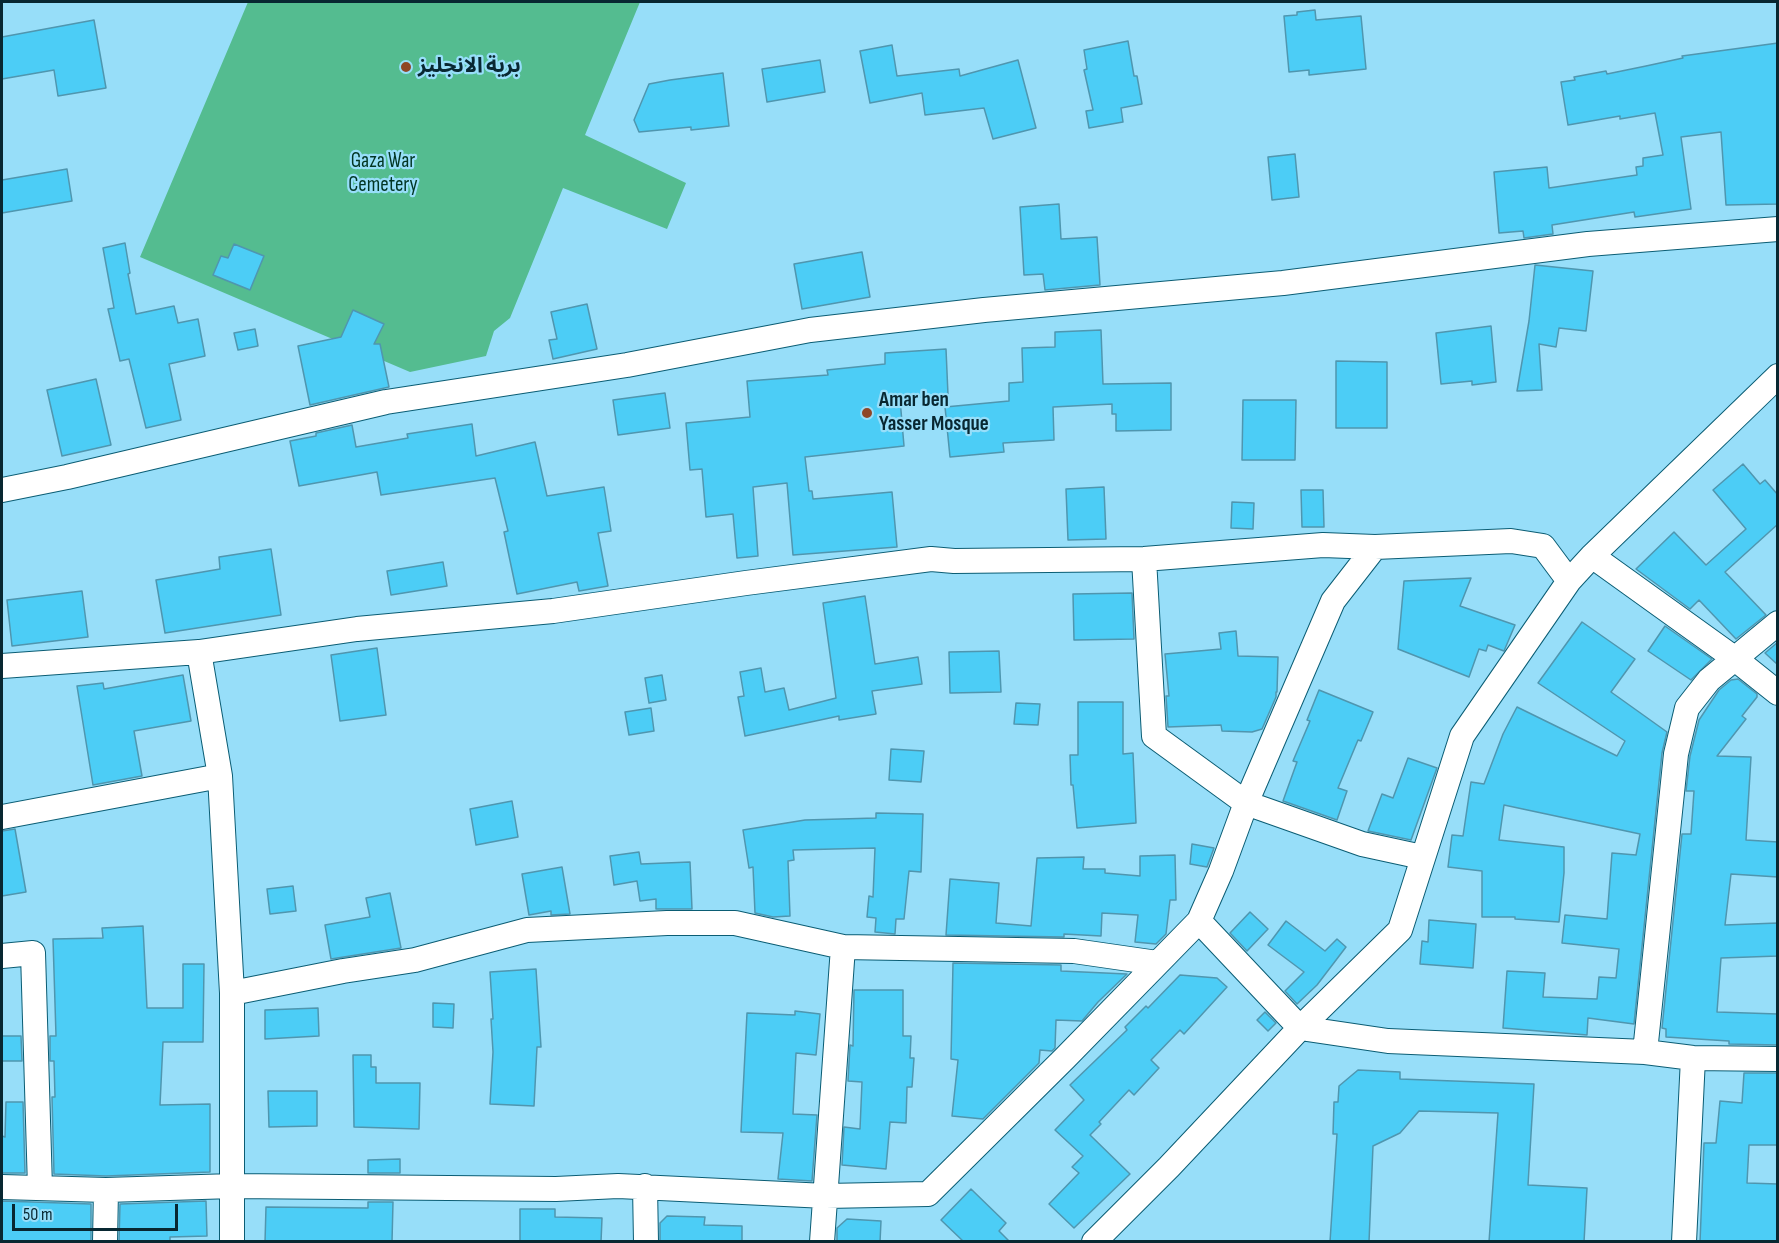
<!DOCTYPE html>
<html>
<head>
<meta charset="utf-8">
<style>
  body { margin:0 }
  #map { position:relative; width:1779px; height:1243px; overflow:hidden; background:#97def9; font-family:"Sofia Sans Condensed",sans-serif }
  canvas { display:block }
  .frame { position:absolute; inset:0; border:3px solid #082731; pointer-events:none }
  .scale { position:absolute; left:12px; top:1204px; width:166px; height:27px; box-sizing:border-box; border:3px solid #082731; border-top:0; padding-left:8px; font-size:18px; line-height:21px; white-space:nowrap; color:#082731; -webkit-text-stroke:4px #97def9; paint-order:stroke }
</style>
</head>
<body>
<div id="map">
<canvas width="1779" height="1243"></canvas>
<div class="frame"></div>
<div class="scale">50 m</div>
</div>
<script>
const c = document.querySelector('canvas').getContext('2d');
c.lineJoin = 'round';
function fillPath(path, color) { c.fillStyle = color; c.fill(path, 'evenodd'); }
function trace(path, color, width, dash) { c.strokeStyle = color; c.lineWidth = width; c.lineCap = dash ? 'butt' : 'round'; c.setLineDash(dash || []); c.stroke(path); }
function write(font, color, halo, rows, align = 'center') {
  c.font = font + ' "Sofia Sans Condensed","Noto Sans Arabic",sans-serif'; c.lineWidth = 4.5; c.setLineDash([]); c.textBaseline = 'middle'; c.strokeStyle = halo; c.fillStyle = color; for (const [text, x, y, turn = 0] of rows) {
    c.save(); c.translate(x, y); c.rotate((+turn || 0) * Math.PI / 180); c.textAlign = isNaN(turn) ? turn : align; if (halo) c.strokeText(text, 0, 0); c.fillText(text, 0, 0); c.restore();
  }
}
fillPath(new Path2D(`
  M 248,2 L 640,2 L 585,135 L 686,183 L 667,229 L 563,188 L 510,318 L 494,331 L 486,356 L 410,372 L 140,257 Z`), '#54bc90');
const building = new Path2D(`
  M 1315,10 L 1316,20 L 1361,16 L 1366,69 L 1309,75 L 1309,70 L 1289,72 L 1284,16 L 1297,15 L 1297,12 Z
  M 94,20 L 106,88 L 58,96 L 54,70 L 2,79 L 2,37 Z
  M 1128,41 L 1134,76 L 1137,76 L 1142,104 L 1121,108 L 1123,122 L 1089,128 L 1086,111 L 1093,110 L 1084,70 L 1087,69 L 1084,50 Z
  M 1778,43 L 1778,204 L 1726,205 L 1721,132 L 1681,137 L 1691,209 L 1635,217 L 1634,212 L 1552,225 L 1553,234 L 1524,238 L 1523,231 L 1499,233 L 1494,172 L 1547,167 L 1549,188 L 1637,175 L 1636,167 L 1643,166 L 1643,158 L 1663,155 L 1655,113 L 1620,119 L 1620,116 L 1568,125 L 1561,82 L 1575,80 L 1574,77 L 1606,71 L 1607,74 L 1646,66 L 1683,58 L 1682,56 Z
  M 892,45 L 897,76 L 959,69 L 960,76 L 1018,60 L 1036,128 L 993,139 L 984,108 L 925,115 L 922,93 L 870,103 L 860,51 Z
  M 820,60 L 825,92 L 767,102 L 762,69 Z
  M 723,73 L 729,126 L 691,130 L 691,127 L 639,132 L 634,120 L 649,84 L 670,80 Z
  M 1295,154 L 1299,197 L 1272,200 L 1268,157 Z
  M 67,169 L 72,201 L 2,213 L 2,180 Z
  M 1059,204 L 1061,239 L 1097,237 L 1100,285 L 1045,290 L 1043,274 L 1024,275 L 1020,207 Z
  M 125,243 L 130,273 L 128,274 L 136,314 L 174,306 L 178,323 L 198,319 L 205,356 L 169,364 L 181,420 L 146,428 L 129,359 L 120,361 L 108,309 L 114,308 L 103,248 Z
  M 234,244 L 264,256 L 250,290 L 213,275 L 221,256 L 228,258 Z
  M 862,252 L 870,297 L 802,309 L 794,264 Z
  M 1535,265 L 1593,271 L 1586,331 L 1559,328 L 1556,347 L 1539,344 L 1542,390 L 1517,391 L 1529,321 Z
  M 587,304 L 597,349 L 553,359 L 549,340 L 557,339 L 551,312 Z
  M 353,310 L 384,324 L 374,344 L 380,344 L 389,387 L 310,405 L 298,346 L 341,337 Z
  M 1491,326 L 1496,382 L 1472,385 L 1472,381 L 1441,384 L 1436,333 Z
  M 255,329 L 258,346 L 238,350 L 234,333 Z
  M 1101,330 L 1103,384 L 1171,383 L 1171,430 L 1116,431 L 1116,414 L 1112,414 L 1112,404 L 1053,407 L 1054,440 L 1003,443 L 1004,452 L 950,457 L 945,407 L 1009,401 L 1009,383 L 1023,382 L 1022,348 L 1055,347 L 1055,332 Z
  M 946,349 L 948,395 L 900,399 L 904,446 L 805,457 L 809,491 L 812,491 L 813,499 L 892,492 L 897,547 L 793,555 L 787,483 L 753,487 L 758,556 L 737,558 L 733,514 L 706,517 L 702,469 L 690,470 L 686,423 L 750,417 L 747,381 L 828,375 L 827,370 L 885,364 L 885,353 Z
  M 1336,361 L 1387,362 L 1387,428 L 1336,428 Z
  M 96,379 L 111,445 L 62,456 L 47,390 Z
  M 665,393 L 670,428 L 618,435 L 613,400 Z
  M 1243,400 L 1296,400 L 1295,460 L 1242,460 Z
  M 472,424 L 476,456 L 535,442 L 547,496 L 604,487 L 611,531 L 598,533 L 608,586 L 579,591 L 577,582 L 517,594 L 504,532 L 508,531 L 495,478 L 381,495 L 377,472 L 299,486 L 290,441 L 316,436 L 316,433 L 352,425 L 356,447 L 408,438 L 407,434 Z
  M 1743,464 L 1760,484 L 1765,480 L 1778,495 L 1778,524 L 1725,572 L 1766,615 L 1736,639 L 1699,600 L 1690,609 L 1636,569 L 1674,532 L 1706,565 L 1746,529 L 1713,490 Z
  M 1104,487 L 1106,539 L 1068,540 L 1066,489 Z
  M 1301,490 L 1323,490 L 1324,527 L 1302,527 Z
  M 1232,502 L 1254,503 L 1253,529 L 1231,528 Z
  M 271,549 L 281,615 L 165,633 L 156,580 L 220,569 L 219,557 Z
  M 443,562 L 447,586 L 391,595 L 387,571 Z
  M 1471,578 L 1460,606 L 1515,625 L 1504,651 L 1488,645 L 1486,651 L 1479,649 L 1469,677 L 1398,649 L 1404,581 Z
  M 82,591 L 88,637 L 12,646 L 7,600 Z
  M 1132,593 L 1134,639 L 1074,640 L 1073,594 Z
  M 865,596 L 875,664 L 918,657 L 922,684 L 872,691 L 876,714 L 839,720 L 839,716 L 745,736 L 738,697 L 744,696 L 740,672 L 761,668 L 765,692 L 784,688 L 789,710 L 836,698 L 823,603 Z
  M 1582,622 L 1635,659 L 1611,692 L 1667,732 L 1662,753 L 1634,1024 L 1588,1018 L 1587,1035 L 1503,1028 L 1507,971 L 1545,973 L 1543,997 L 1597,999 L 1599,977 L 1616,978 L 1619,949 L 1562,943 L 1565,915 L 1607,919 L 1612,853 L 1636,855 L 1640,834 L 1504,805 L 1499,840 L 1564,847 L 1564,873 L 1559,922 L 1515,919 L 1515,917 L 1482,917 L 1482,871 L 1448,867 L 1452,835 L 1463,836 L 1471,782 L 1484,784 L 1503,734 L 1517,707 L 1617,756 L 1625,741 L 1538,683 Z
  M 1665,626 L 1712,659 L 1691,680 L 1648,651 Z
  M 1236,631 L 1238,656 L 1278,657 L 1277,692 L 1276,692 L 1276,697 L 1262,729 L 1252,732 L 1222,731 L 1221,725 L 1168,727 L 1166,696 L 1169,696 L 1165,654 L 1221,649 L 1219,633 Z
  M 1778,642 L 1778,665 L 1765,653 Z
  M 377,648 L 386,715 L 340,721 L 331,655 Z
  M 999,651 L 1001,692 L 950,693 L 949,652 Z
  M 183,675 L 191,721 L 134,731 L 142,776 L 93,785 L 77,686 L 103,683 L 104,689 Z
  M 662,675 L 666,700 L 649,703 L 645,678 Z
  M 1738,679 L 1757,694 L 1757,697 L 1742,716 L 1746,719 L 1717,756 L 1751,757 L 1746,840 L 1778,842 L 1778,877 L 1731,874 L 1725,925 L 1778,923 L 1778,956 L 1721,958 L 1717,1012 L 1778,1014 L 1778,1045 L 1729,1044 L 1729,1041 L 1666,1037 L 1666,1029 L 1662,1028 L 1682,834 L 1691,834 L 1694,791 L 1686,791 L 1690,756 L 1699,720 L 1719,690 L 1731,680 Z
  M 1319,690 L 1373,712 L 1361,741 L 1358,740 L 1338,788 L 1347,791 L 1337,820 L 1283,801 L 1297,762 L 1293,761 L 1310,721 L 1307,720 Z
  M 1078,702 L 1123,702 L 1123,754 L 1133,753 L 1136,823 L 1077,828 L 1073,785 L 1071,785 L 1070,755 L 1078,755 Z
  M 1016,703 L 1040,704 L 1038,725 L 1014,724 Z
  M 651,708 L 654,731 L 629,735 L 625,712 Z
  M 891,749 L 924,751 L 921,782 L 889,780 Z
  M 1408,758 L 1437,768 L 1411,840 L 1368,831 L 1382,794 L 1393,798 Z
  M 512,801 L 518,837 L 476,845 L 470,809 Z
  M 876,813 L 923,814 L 921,872 L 909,871 L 904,919 L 896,919 L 895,934 L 875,932 L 876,918 L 867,917 L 869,896 L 873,897 L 875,848 L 793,850 L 794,860 L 788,861 L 790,916 L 773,917 L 755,913 L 753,867 L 749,868 L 743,830 L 805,820 L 876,818 Z
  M 15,829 L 26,892 L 2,896 L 2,831 Z
  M 1192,844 L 1214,848 L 1207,867 L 1190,864 Z
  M 639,852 L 641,864 L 690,862 L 692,909 L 656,909 L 656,899 L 640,901 L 637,881 L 614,885 L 610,856 Z
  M 1175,855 L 1176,900 L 1170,900 L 1166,934 L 1156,944 L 1135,942 L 1138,915 L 1102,913 L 1101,936 L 1064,934 L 1064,937 L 946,935 L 950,879 L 999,883 L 996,923 L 1031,926 L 1037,858 L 1084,857 L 1083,869 L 1105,869 L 1105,873 L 1140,876 L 1140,856 Z
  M 562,867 L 570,914 L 551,915 L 551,911 L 529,915 L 522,874 Z
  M 293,886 L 296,911 L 270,914 L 267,889 Z
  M 390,893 L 401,948 L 331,959 L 325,925 L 370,917 L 366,898 Z
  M 1250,912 L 1268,929 L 1247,951 L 1230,933 Z
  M 1429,920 L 1476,924 L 1473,968 L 1420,964 L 1422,941 L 1428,942 Z
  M 1286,921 L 1325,951 L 1337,939 L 1346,947 L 1317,985 L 1297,1004 L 1285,991 L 1304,972 L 1268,945 Z
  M 143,926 L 147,1008 L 183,1008 L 183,964 L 204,964 L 203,1042 L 163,1042 L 160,1105 L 210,1104 L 210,1172 L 106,1176 L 54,1174 L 52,1097 L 55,1097 L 54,1061 L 50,1061 L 50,1036 L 56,1036 L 53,939 L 103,938 L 102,928 Z
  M 953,963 L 1061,965 L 1061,971 L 1127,974 L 1098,1002 L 1082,1021 L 1056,1020 L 1055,1048 L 1052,1051 L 1040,1050 L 1039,1063 L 983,1119 L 952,1116 L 958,1060 L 951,1059 Z
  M 536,969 L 541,1047 L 537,1047 L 534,1106 L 490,1104 L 493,1052 L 491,1019 L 493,1019 L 490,972 Z
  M 1180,975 L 1217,978 L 1227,987 L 1184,1034 L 1180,1030 L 1151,1060 L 1159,1068 L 1134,1095 L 1129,1090 L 1099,1122 L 1101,1124 L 1090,1135 L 1130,1174 L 1074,1228 L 1049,1204 L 1079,1173 L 1072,1167 L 1083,1156 L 1055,1130 L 1084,1100 L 1070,1085 L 1127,1030 L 1125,1027 L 1146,1006 L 1148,1008 Z
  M 854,990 L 903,990 L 903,1036 L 911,1036 L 910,1058 L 914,1058 L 912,1087 L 907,1087 L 906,1123 L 890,1122 L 886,1169 L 842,1165 L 844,1127 L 860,1129 L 862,1082 L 848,1081 L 850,1045 L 853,1046 Z
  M 433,1003 L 454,1004 L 453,1028 L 433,1027 Z
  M 318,1008 L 319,1036 L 265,1039 L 265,1010 Z
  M 795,1011 L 820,1014 L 816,1055 L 796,1053 L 793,1114 L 817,1115 L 812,1181 L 778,1179 L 783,1133 L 741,1132 L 747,1013 L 795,1015 Z
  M 1265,1012 L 1276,1023 L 1268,1031 L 1257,1020 Z
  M 2,1036 L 21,1036 L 22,1061 L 2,1061 Z
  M 353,1055 L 371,1055 L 371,1067 L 376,1067 L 376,1083 L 420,1083 L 419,1129 L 354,1127 Z
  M 1358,1070 L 1400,1072 L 1400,1079 L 1534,1084 L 1528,1185 L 1587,1188 L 1584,1242 L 1489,1242 L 1498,1113 L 1419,1111 L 1400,1133 L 1373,1146 L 1369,1242 L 1330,1242 L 1337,1134 L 1333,1134 L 1334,1102 L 1338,1102 L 1339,1086 Z
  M 1744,1073 L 1778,1073 L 1778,1145 L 1749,1145 L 1747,1183 L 1778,1184 L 1778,1242 L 1700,1242 L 1704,1143 L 1716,1143 L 1720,1101 L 1742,1103 Z
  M 268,1091 L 317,1091 L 317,1126 L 269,1127 Z
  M 6,1102 L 23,1102 L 25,1173 L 2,1173 L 2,1136 L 5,1137 Z
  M 400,1159 L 400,1173 L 368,1173 L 368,1160 Z
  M 971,1189 L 1006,1223 L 999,1231 L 1010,1242 L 964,1242 L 941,1220 Z
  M 2,1201 L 91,1204 L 91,1242 L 2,1242 Z
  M 206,1201 L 207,1236 L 170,1237 L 170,1242 L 119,1242 L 120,1204 Z
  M 368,1202 L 393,1202 L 392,1242 L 265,1242 L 266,1207 L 368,1208 Z
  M 520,1209 L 555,1209 L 555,1217 L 602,1218 L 601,1242 L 520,1242 Z
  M 667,1216 L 705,1217 L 704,1225 L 742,1226 L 742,1242 L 660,1242 L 660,1223 Z
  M 847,1219 L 881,1221 L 880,1242 L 837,1242 L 837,1228 Z`);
fillPath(building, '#4ccdf6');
trace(building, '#4f96af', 1.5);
const street = new Path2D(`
  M 2,490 L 67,477 L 386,402 L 627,365 L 810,330 L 984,310 L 1283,283 L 1588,244 L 1778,229
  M 1592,556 L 1734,658 L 1778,693
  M 1144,559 L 1154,736 L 1246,803 L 1362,844 L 1422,857
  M 199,652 L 220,776 L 232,993
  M 2,666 L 199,652 L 357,629 L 553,611 L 746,583 L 931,559 L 954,561 L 1144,559 L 1323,545 L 1375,547 L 1511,541 L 1543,546 L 1569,581
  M 2,817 L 220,776
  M 1199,921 L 1221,871 L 1246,803 L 1333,601 L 1375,547
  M 2,956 L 33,953 L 40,1188
  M 1645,1052 L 1676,754 L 1687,708 L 1709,680 L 1778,623
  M 645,1186 L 646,1242
  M 2,1187 L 106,1190 L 233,1186 L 556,1189 L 618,1186 L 826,1196 L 928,1194 L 1065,1058 L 1199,921 L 1300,1028 L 1388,1041 L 1645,1052 L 1693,1058 L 1778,1059
  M 105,1242 L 106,1190
  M 232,1242 L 232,993 L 343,971 L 415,960 L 527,930 L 667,923 L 735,923 L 843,947 L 1074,951 L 1157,963
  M 822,1242 L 843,947
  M 1094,1242 L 1169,1167 L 1300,1028 L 1400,930 L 1462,736 L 1569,581 L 1592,556 L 1778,376
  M 1684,1242 L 1693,1058`);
trace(street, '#0b5d74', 26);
trace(street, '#fff', 24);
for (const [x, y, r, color] of [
  [406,67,6,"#8f4626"],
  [867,413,6,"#8f4626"]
]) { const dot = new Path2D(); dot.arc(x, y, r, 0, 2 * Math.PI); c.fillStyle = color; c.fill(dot); trace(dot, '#97def9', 2); }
write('bold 21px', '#082731', '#97def9', [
  ["برية الانجليز",418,67],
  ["Amar ben",879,401],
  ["Yasser Mosque",879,425]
], 'left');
write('21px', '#023523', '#97def9', [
  ["Gaza War",383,162],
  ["Cemetery",383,186]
]);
</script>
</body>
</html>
